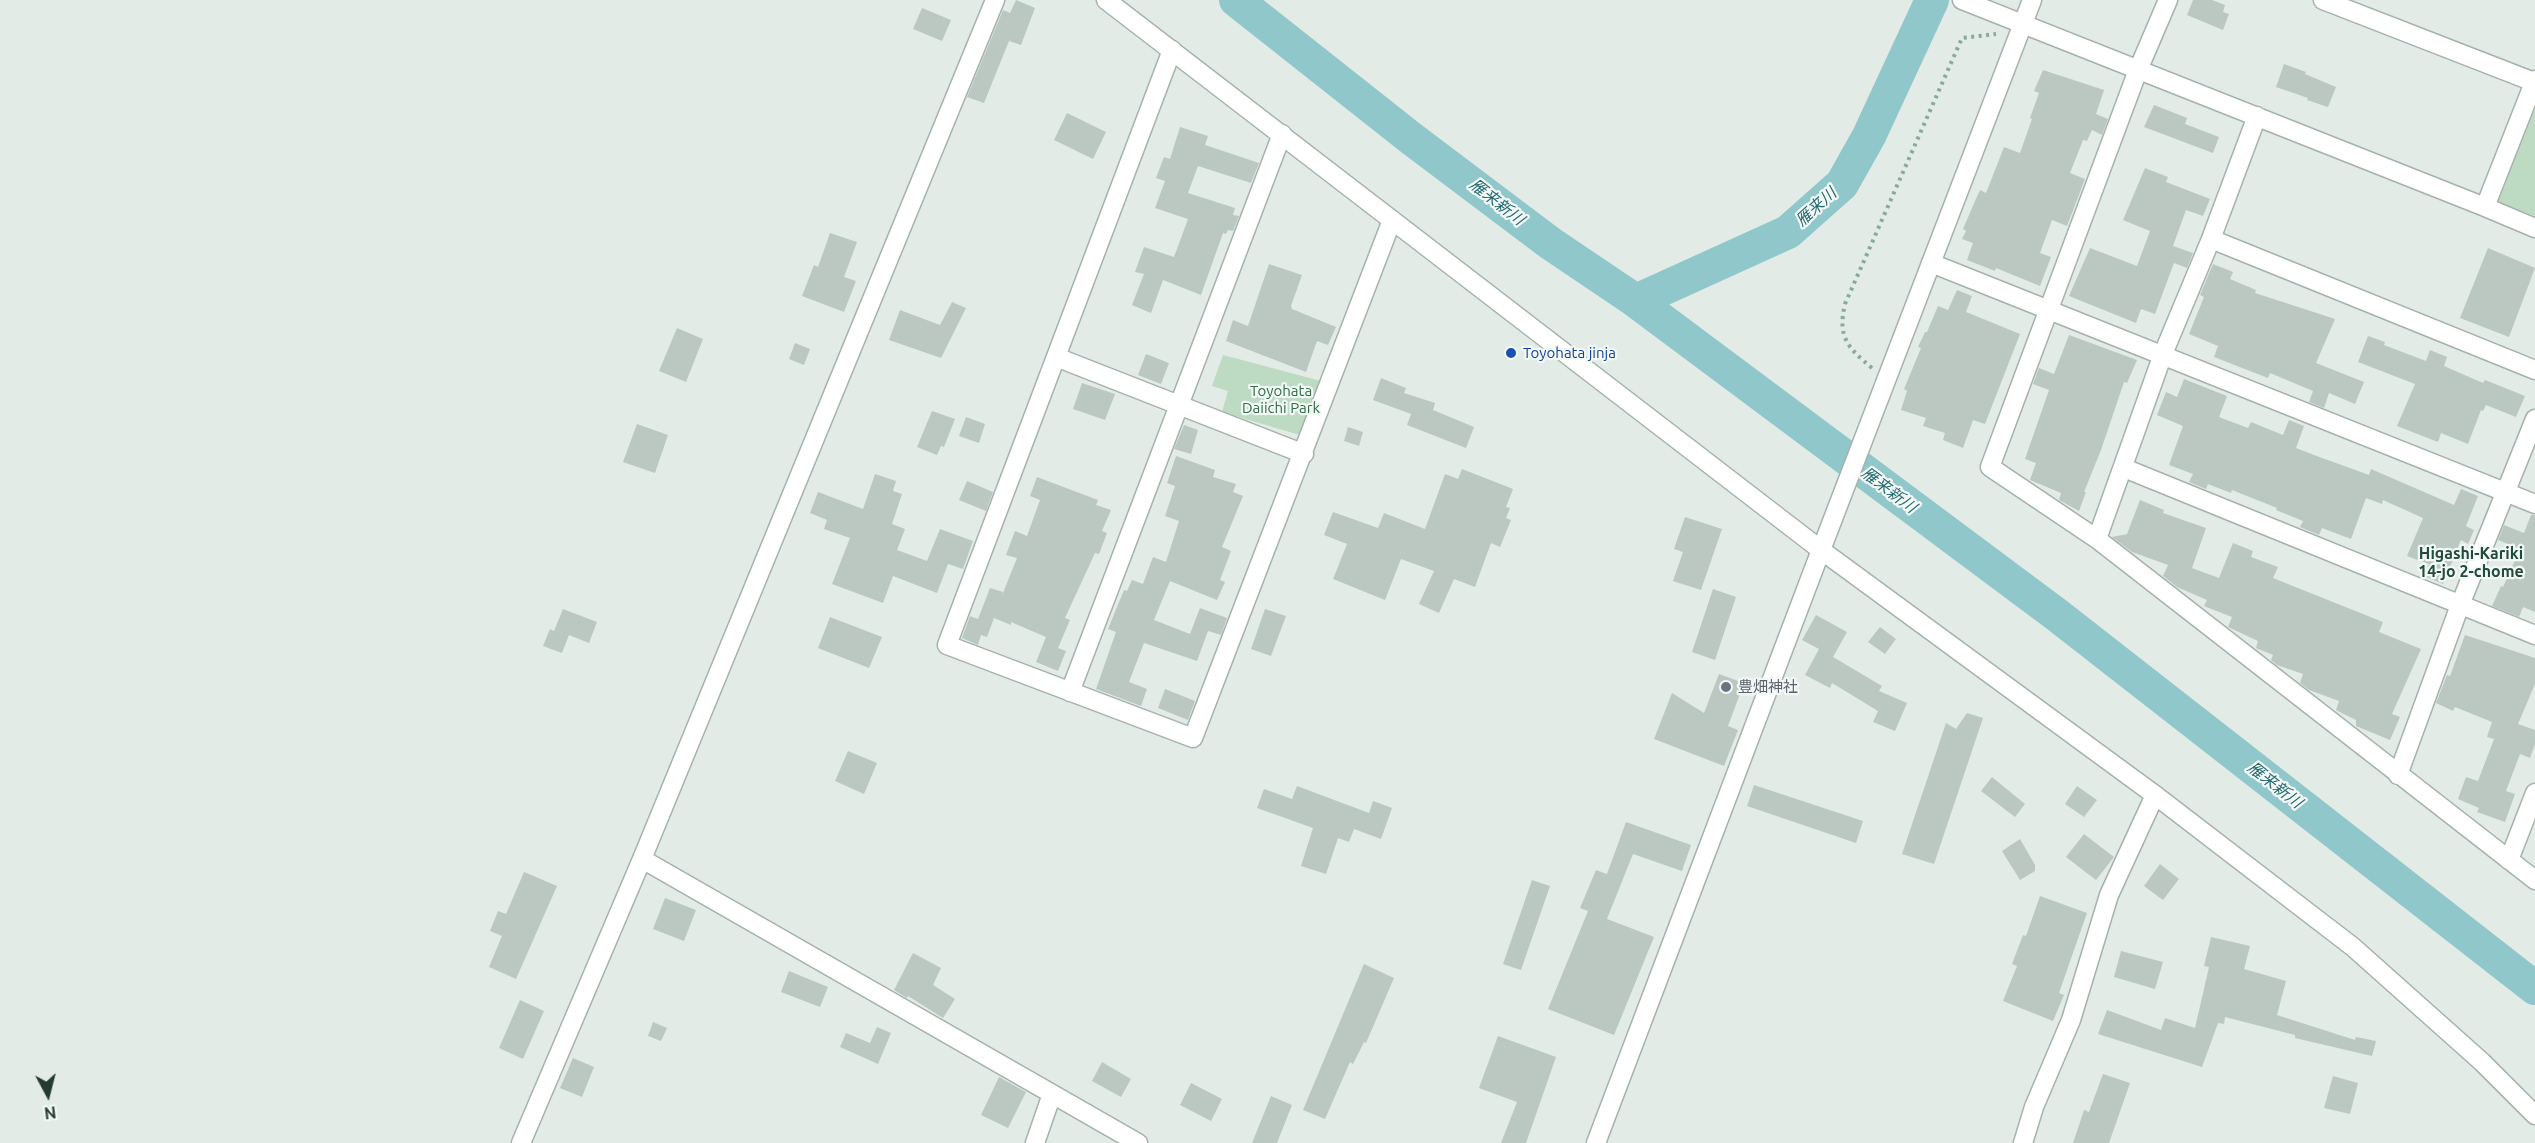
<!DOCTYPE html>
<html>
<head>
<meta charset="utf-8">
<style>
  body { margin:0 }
  #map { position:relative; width:2535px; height:1143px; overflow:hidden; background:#e2ebe6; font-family:Ubuntu,sans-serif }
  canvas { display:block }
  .north { position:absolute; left:18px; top:1065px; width:60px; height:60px; -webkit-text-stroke:4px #f2f8f5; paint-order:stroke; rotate:173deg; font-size:16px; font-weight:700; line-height:24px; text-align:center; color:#243a32 }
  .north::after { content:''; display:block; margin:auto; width:21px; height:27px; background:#243a32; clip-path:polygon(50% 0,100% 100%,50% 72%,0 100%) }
</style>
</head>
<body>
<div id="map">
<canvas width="2535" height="1143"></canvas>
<div class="north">N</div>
</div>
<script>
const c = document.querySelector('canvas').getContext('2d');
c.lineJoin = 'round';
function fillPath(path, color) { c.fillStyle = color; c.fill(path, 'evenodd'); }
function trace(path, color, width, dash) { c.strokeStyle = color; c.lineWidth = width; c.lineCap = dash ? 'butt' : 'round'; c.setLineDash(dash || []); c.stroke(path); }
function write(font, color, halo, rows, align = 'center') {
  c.font = font + ' Ubuntu,"Noto Sans JP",sans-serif'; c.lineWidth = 4.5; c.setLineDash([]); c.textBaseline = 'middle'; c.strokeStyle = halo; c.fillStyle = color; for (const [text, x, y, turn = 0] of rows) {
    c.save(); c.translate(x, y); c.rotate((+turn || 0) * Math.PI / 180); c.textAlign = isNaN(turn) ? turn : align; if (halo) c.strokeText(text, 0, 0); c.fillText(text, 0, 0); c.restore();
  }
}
fillPath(new Path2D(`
  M 2535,109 L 2535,216 L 2498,202 Z
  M 1223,355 L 1321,381 L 1303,436 L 1222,412 L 1228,391 L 1212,386 Z`), '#bddac2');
trace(new Path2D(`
  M 1236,0 L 1412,139 L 1550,243 L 1636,301 L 2057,615 L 2535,988
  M 1636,301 L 1788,232 L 1842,184 L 1869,136 L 1932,0`), '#90c7ca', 34);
fillPath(new Path2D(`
  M 1016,0 L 1035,8 L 1021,45 L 1009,41 L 984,103 L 967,97 L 1003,10 L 1010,13 Z
  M 2193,0 L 2212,0 L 2225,5 L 2223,12 L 2229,14 L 2223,30 L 2187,15 Z
  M 922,8 L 951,20 L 942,41 L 913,29 Z
  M 2284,64 L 2306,72 L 2305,74 L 2336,87 L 2328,107 L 2307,100 L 2308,98 L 2276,87 Z
  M 2043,70 L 2104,90 L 2096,114 L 2108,119 L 2102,135 L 2092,130 L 2087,141 L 2083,140 L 2070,173 L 2085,179 L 2067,226 L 2052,220 L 2040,253 L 2051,257 L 2040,286 L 1996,268 L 1995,271 L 1967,260 L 1973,243 L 1962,239 L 1966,231 L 1963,229 L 1975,201 L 1980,190 L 1986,193 L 2004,147 L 2020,153 L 2032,119 L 2030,118 L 2039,93 L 2034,91 Z
  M 2154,105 L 2187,118 L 2185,124 L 2219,137 L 2213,153 L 2144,127 Z
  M 1067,113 L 1106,132 L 1093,159 L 1054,140 Z
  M 1180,127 L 1208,136 L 1205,145 L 1259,163 L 1251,183 L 1198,166 L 1188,193 L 1235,208 L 1233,215 L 1239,216 L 1233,231 L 1228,230 L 1226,234 L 1223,233 L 1201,295 L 1163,280 L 1151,313 L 1132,305 L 1144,274 L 1135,272 L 1144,247 L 1174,257 L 1188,219 L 1155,208 L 1165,181 L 1156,178 L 1164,157 L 1170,159 Z
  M 2145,168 L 2168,177 L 2166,182 L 2210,199 L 2203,216 L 2186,210 L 2173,246 L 2193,253 L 2187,268 L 2174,263 L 2155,314 L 2141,309 L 2136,323 L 2069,296 L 2090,248 L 2137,266 L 2150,231 L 2123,220 Z
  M 830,233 L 857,242 L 844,277 L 856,281 L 844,312 L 802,296 L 814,265 L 818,267 Z
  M 2488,248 L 2535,268 L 2509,337 L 2460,318 Z
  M 1269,264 L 1302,275 L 1291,306 L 1292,309 L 1336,327 L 1328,345 L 1317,341 L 1306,372 L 1226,341 L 1233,320 L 1248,326 Z
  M 2213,264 L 2233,272 L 2230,279 L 2256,290 L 2255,293 L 2335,319 L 2316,363 L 2364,382 L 2355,404 L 2329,393 L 2324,408 L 2309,402 L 2313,391 L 2270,373 L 2268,378 L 2214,357 L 2218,346 L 2189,334 L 2204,297 L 2200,295 Z
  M 1957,290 L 1972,296 L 1966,312 L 2020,334 L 1985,424 L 1973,420 L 1963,448 L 1943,440 L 1945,433 L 1923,426 L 1926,418 L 1901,410 L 1907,391 L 1904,389 L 1921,348 L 1918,347 L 1925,332 L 1927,332 L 1938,306 L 1948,310 Z
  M 952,302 L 966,308 L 941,358 L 889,340 L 900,310 L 940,325 Z
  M 677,328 L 703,339 L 686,382 L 659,371 Z
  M 2069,335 L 2137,360 L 2127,383 L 2124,382 L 2101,450 L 2084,492 L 2086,492 L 2079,511 L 2059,500 L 2061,493 L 2030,480 L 2036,463 L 2025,459 L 2049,390 L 2033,384 L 2039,368 L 2054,374 Z
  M 2368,336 L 2385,342 L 2384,345 L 2426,361 L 2430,350 L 2447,357 L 2444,366 L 2483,383 L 2485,380 L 2525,396 L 2516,417 L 2486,405 L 2483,411 L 2481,410 L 2468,444 L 2441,433 L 2438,442 L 2397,426 L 2415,384 L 2358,362 Z
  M 795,343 L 810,349 L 804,365 L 789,359 Z
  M 1146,354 L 1169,363 L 1161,384 L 1138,375 Z
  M 1381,378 L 1406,388 L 1404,393 L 1435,403 L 1433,410 L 1474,427 L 1466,448 L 1407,425 L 1411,414 L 1373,400 Z
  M 2184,379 L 2227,396 L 2219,417 L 2248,428 L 2251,422 L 2283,435 L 2289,420 L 2304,426 L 2296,448 L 2314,455 L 2369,475 L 2371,469 L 2454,505 L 2461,489 L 2478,496 L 2466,526 L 2474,530 L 2468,544 L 2461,540 L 2443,584 L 2424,576 L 2429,564 L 2407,556 L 2423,518 L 2383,500 L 2382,504 L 2366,498 L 2351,539 L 2322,528 L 2319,535 L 2300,527 L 2303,521 L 2276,510 L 2277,508 L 2232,490 L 2231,493 L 2208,484 L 2206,489 L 2189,482 L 2193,474 L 2169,465 L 2183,426 L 2157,415 L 2166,392 L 2177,397 Z
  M 1082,383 L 1115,394 L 1105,420 L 1073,409 Z
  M 932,411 L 955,419 L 944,447 L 941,446 L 937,455 L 917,447 Z
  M 966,417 L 985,424 L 979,443 L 959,436 Z
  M 637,424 L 668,435 L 655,473 L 623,462 Z
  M 1184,425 L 1198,430 L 1191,454 L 1174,449 Z
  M 1348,427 L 1363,432 L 1359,446 L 1344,441 Z
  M 1176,456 L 1215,470 L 1213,477 L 1236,484 L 1233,492 L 1243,496 L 1222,547 L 1231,551 L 1220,580 L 1225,582 L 1217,600 L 1170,581 L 1154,620 L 1190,634 L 1200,608 L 1227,618 L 1221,635 L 1208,631 L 1197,661 L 1144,643 L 1129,682 L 1147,689 L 1141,706 L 1096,689 L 1116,632 L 1108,629 L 1124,590 L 1127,591 L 1132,580 L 1143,584 L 1153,557 L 1166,562 L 1179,521 L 1165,516 L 1175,486 L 1167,483 Z
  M 1462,469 L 1513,489 L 1506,507 L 1510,508 L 1506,518 L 1511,520 L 1500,547 L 1491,543 L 1475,587 L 1454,579 L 1439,613 L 1419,604 L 1434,571 L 1401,559 L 1385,600 L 1333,579 L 1347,544 L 1324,535 L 1333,512 L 1378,528 L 1384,513 L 1425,529 L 1445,474 L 1458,479 Z
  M 875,474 L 896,481 L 893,491 L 902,494 L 892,524 L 905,529 L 897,550 L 927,561 L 940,529 L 973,541 L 963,569 L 948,564 L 937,593 L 893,576 L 883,603 L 832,584 L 850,538 L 824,529 L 827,520 L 810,513 L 818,492 L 863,509 Z
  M 1037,477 L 1098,500 L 1096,505 L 1111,510 L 1102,531 L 1107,533 L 1099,554 L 1095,553 L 1065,618 L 1070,620 L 1058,648 L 1066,651 L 1058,671 L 1036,662 L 1046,637 L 1011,622 L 1011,625 L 994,618 L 987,637 L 981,635 L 978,645 L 962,638 L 970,616 L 978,619 L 990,588 L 1003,592 L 1001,598 L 1017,558 L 1006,555 L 1015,531 L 1027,536 L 1040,500 L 1030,496 Z
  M 967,481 L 993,492 L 986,511 L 959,500 Z
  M 2140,500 L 2164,510 L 2163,513 L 2206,528 L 2192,568 L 2219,578 L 2233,543 L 2253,551 L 2251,557 L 2278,567 L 2273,578 L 2383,622 L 2379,632 L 2421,649 L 2392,714 L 2400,717 L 2390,740 L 2356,726 L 2356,720 L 2336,710 L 2339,701 L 2309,690 L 2300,683 L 2303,674 L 2277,665 L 2271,660 L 2273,655 L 2256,648 L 2258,641 L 2228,627 L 2232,617 L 2204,606 L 2207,600 L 2177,587 L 2163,576 L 2168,565 L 2132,552 L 2112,537 L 2127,534 Z
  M 2531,515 L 2535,515 L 2535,612 L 2523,607 L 2519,617 L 2492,606 L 2501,586 L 2503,587 L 2520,549 L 2498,540 L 2504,525 L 2524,533 Z
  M 1685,517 L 1722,529 L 1701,590 L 1673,581 L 1683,552 L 1674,549 Z
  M 1713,589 L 1736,597 L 1715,660 L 1692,652 Z
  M 563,609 L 597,622 L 589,643 L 569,635 L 562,653 L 543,646 L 550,629 L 554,631 Z
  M 1265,609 L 1286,616 L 1271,656 L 1251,649 Z
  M 1816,615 L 1847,632 L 1833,657 L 1882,686 L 1879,691 L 1907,703 L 1895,731 L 1873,722 L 1878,711 L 1832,683 L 1830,688 L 1805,675 L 1819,649 L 1802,640 Z
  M 830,617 L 882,637 L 869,668 L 818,648 Z
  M 1880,627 L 1896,639 L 1885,654 L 1868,642 Z
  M 2465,635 L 2535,658 L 2535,684 L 2518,724 L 2535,730 L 2535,744 L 2530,758 L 2520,754 L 2506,791 L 2515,794 L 2505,822 L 2477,812 L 2479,808 L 2458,799 L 2466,777 L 2478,781 L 2494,739 L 2487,737 L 2492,722 L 2455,707 L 2453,711 L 2436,703 L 2447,675 L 2450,676 Z
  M 1719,674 L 1744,683 L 1728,726 L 1738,730 L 1724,766 L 1654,739 L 1672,693 L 1704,713 Z
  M 1165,689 L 1195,701 L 1188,720 L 1158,708 Z
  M 1967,713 L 1983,718 L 1934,864 L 1902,854 L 1946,723 L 1956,729 Z
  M 848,751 L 877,763 L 864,794 L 835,781 Z
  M 1992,777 L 2025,804 L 2015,817 L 1981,791 Z
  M 1754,785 L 1863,821 L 1856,843 L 1747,806 Z
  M 1297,786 L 1369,813 L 1373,801 L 1392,808 L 1381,839 L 1354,829 L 1349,842 L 1338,838 L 1326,874 L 1301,866 L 1313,828 L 1257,808 L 1264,789 L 1292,799 Z
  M 2077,786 L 2097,800 L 2084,817 L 2065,804 Z
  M 1626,822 L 1691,845 L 1682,871 L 1633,854 L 1607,919 L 1654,937 L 1614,1035 L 1548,1009 L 1588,911 L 1580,908 L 1596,870 L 1607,874 Z
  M 2084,834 L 2114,857 L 2096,880 L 2066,857 Z
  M 2020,839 L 2035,865 L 2035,871 L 2020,880 L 2002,851 Z
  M 2160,864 L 2179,879 L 2163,900 L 2144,886 Z
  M 524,872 L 557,886 L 516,979 L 489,967 L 502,936 L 490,931 L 498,911 L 506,914 Z
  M 1532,880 L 1550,886 L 1521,970 L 1503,964 Z
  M 2040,896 L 2087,913 L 2059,993 L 2064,995 L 2053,1021 L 2003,1001 L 2017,966 L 2012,964 L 2023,935 L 2026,936 Z
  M 665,898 L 696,910 L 684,941 L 653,929 Z
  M 2211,937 L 2250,946 L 2244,969 L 2286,981 L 2277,1015 L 2355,1040 L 2356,1037 L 2376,1041 L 2372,1056 L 2295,1038 L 2295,1035 L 2225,1017 L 2224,1024 L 2218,1023 L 2202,1067 L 2098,1034 L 2107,1010 L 2161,1030 L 2165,1018 L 2195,1028 L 2209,967 L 2204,966 Z
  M 2121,951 L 2163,962 L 2155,989 L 2114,977 Z
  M 913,953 L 941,968 L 933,985 L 955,999 L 943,1018 L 908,996 L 907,998 L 894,990 Z
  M 1364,964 L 1394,978 L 1366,1043 L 1364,1042 L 1353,1064 L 1350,1062 L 1325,1119 L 1303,1110 Z
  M 789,971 L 828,987 L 820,1007 L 781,992 Z
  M 520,1000 L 544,1011 L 523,1059 L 499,1048 Z
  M 653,1022 L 667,1028 L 661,1041 L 648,1036 Z
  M 877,1027 L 891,1033 L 878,1064 L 840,1047 L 846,1033 L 870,1043 Z
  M 1498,1036 L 1556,1057 L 1526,1143 L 1501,1143 L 1517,1102 L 1479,1088 Z
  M 573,1058 L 594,1067 L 582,1097 L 560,1088 Z
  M 1102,1062 L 1131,1079 L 1121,1097 L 1092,1081 Z
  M 2103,1074 L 2130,1083 L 2109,1143 L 2073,1143 L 2084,1110 L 2089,1112 Z
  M 2333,1076 L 2358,1083 L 2350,1114 L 2324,1108 Z
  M 999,1077 L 1026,1092 L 1008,1128 L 981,1115 Z
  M 1191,1083 L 1222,1099 L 1211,1121 L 1180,1105 Z
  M 1271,1096 L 1292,1105 L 1277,1143 L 1252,1143 Z`), '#bbc8c2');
const minor = new Path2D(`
  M 1962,0 L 2485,207
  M 2168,0 L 2138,70 L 1990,467 L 2097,539 L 2535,880
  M 2323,0 L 2534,82
  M 1172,50 L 947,645 L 1193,738 L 1392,220
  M 2535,80 L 2485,207 L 2535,228
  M 2211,239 L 2535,370
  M 1931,263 L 2535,504
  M 1056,357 L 1304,454
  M 2124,468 L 2535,635
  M 2097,539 L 2163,354 L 2211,239 L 2257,116
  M 1070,692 L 1282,134
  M 2398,775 L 2460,605 L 2535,419
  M 642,859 L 1138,1143
  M 2509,860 L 2535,793
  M 521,1143 L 642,859 L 995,0
  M 1035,1143 L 1052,1094
  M 1596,1143 L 1821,550
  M 2023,1143 L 2034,1107 L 2071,1020 L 2109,895 L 2155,795`);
const tertiary = new Path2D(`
  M 1106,0 L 1821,550 L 2155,795 L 2353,947 L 2482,1062 L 2535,1115
  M 1821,550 L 2032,0`);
trace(minor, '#a5b2ac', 21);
trace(tertiary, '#a5b2ac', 21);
trace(new Path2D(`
  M 1872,368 C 1848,348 1837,337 1845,304 L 1962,38 L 1996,34`), '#86ab9c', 4, [3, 4.5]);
trace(minor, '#fff', 18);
trace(tertiary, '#fff', 18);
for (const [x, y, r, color] of [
  [1511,353,6,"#1a4fb4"],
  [1726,687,6,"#6b7280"]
]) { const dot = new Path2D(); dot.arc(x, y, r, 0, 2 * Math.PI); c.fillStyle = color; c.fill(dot); trace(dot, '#f2f8f5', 2); }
write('15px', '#164399', '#f2f8f5', [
  ["Toyohata jinja",1523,353]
], 'left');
write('15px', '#326d44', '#f2f8f5', [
  ["Toyohata",1281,391],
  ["Daiichi Park",1281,408]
]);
write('15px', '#5b616d', '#f2f8f5', [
  ["豊畑神社",1738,687]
], 'left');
write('italic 16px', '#246a70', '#f2f8f5', [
  ["雁来新川",1497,202,38],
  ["雁来川",1816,207,-42],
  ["雁来新川",1889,490,37],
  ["雁来新川",2275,785,38]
]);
write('bold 16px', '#224a3d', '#f2f8f5', [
  ["Higashi-Kariki",2471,554],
  ["14-jo 2-chome",2471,572]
]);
</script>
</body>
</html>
